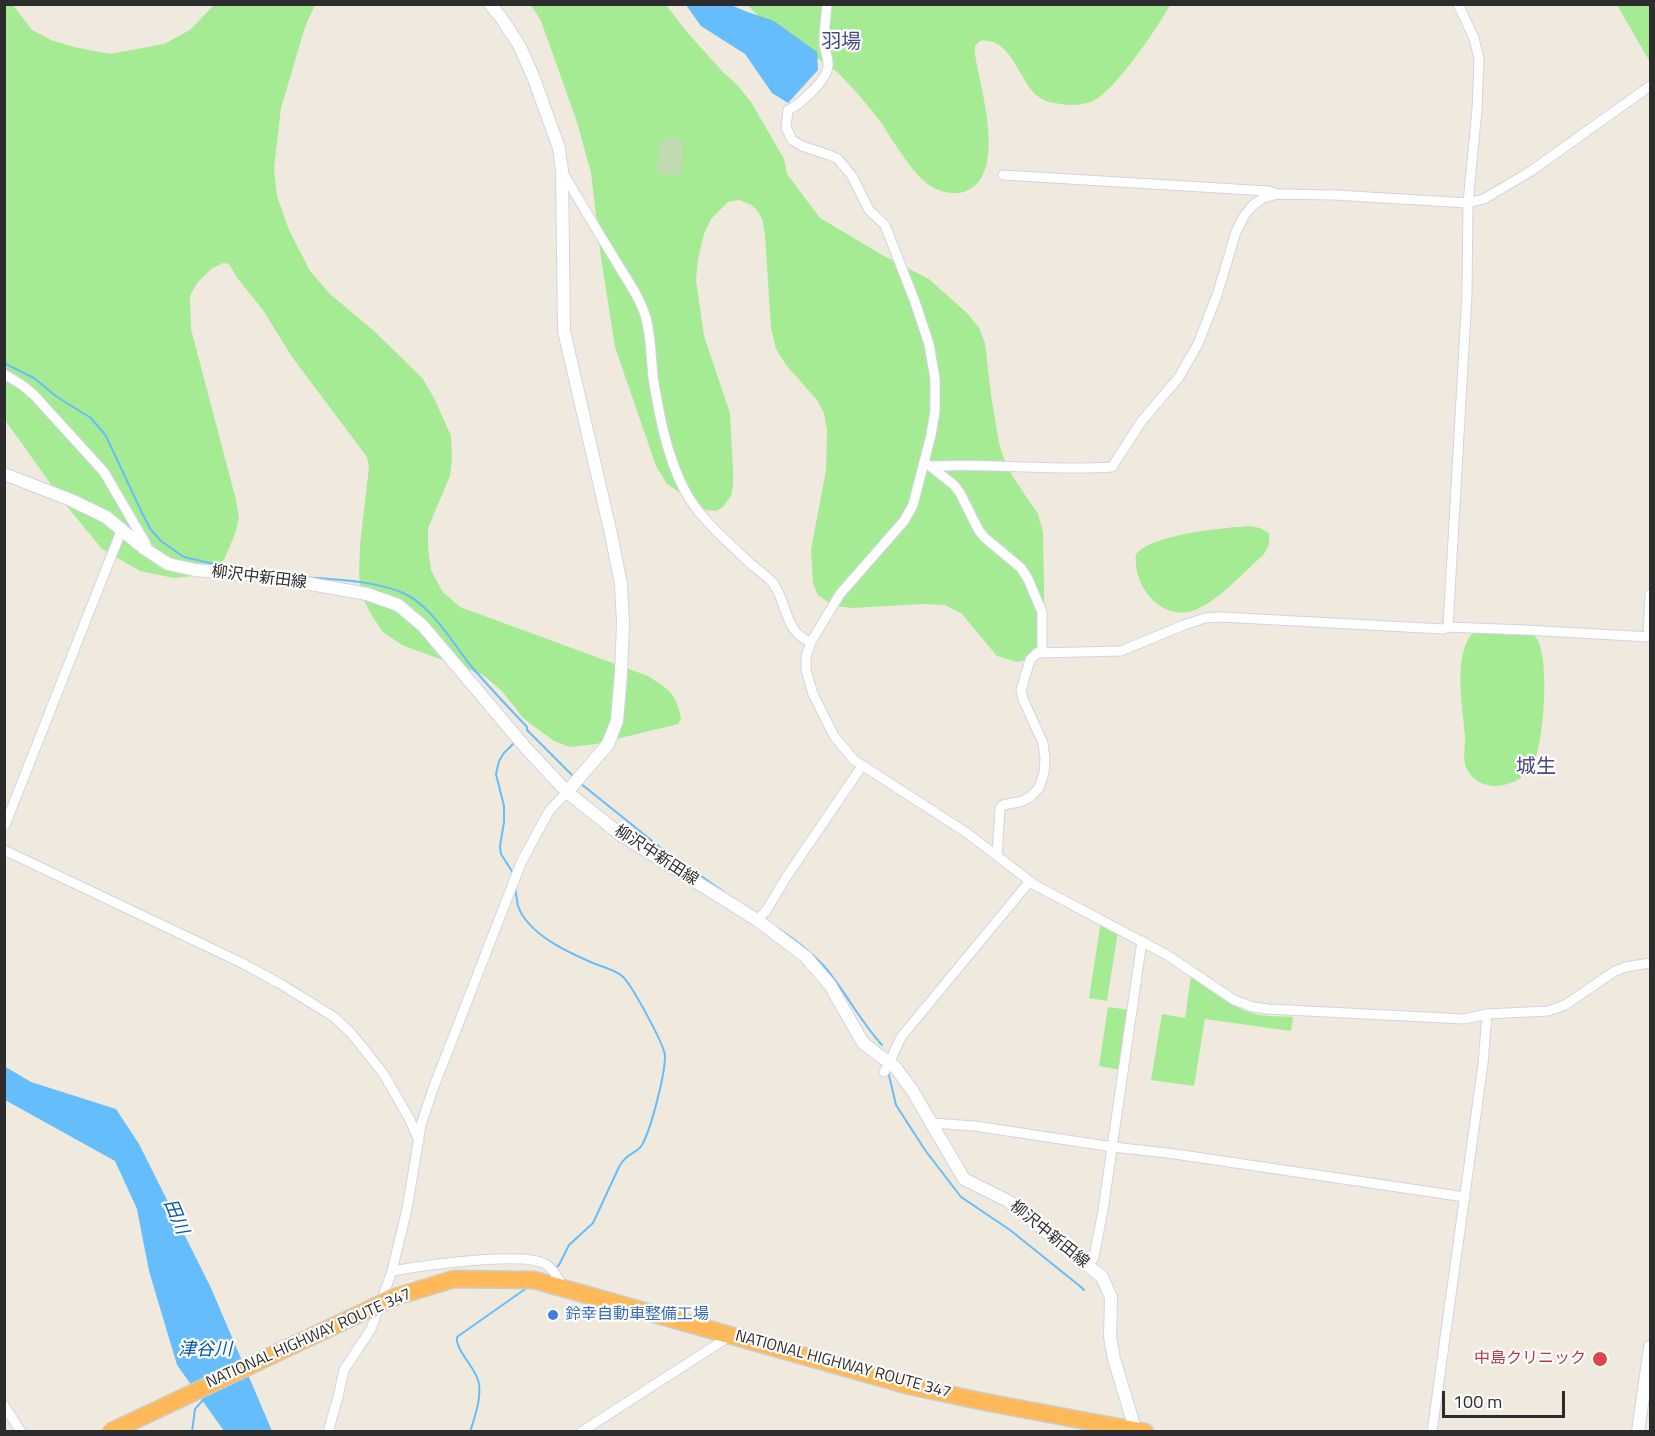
<!DOCTYPE html>
<html>
<head>
<meta charset="utf-8">
<style>
  body { margin:0 }
  #map { position:relative; width:1655px; height:1436px; overflow:hidden; background:#efeadd; font-family:"Titillium Web",sans-serif }
  canvas { display:block }
  .frame { position:absolute; inset:0; border:6px solid #2c2c2c; pointer-events:none }
  .scale { position:absolute; left:1442px; top:1391px; width:123px; height:27px; box-sizing:border-box; border:3px solid #2c2c2c; border-top:0; padding-left:8px; font-size:18px; line-height:21px; white-space:nowrap; color:#2c2c2c; -webkit-text-stroke:4px #fff; paint-order:stroke }
</style>
</head>
<body>
<div id="map">
<canvas width="1655" height="1436"></canvas>
<div class="frame"></div>
<div class="scale">100 m</div>
</div>
<script>
const c = document.querySelector('canvas').getContext('2d');
c.lineJoin = 'round';
function fillPath(path, color) { c.fillStyle = color; c.fill(path, 'evenodd'); }
function trace(path, color, width, dash) { c.strokeStyle = color; c.lineWidth = width; c.lineCap = dash ? 'butt' : 'round'; c.setLineDash(dash || []); c.stroke(path); }
function write(font, color, halo, rows, align = 'center') {
  c.font = font + ' "Titillium Web","Noto Sans JP",sans-serif'; c.lineWidth = 4.5; c.setLineDash([]); c.textBaseline = 'middle'; c.strokeStyle = halo; c.fillStyle = color; for (const [text, x, y, turn = 0] of rows) {
    c.save(); c.translate(x, y); c.rotate((+turn || 0) * Math.PI / 180); c.textAlign = isNaN(turn) ? turn : align; if (halo) c.strokeText(text, 0, 0); c.fillText(text, 0, 0); c.restore();
  }
}
fillPath(new Path2D(`
  M 4,5 L 13,5 L 32,30 L 51,40 L 74,47 L 110,54 L 164,44 L 190,30 L 214,5 L 315,5 L 305,27 L 281,108 L 274,168 L 277,196 L 289,230 L 310,271 L 329,293 L 374,331 L 423,379 L 435,400 L 451,436 L 452,459 L 450,476 L 428,528 L 428,547 L 431,570 L 442,591 L 460,607 L 648,676 C 669,690 676,692 681,719 L 678,724 L 596,744 L 570,747 L 554,741 L 524,719 L 502,691 L 483,675 L 402,645 L 383,632 L 372,616 L 361,594 L 359,574 L 360,545 L 369,467 L 367,457 L 292,357 L 263,310 L 238,279 L 229,264 L 223,263 L 211,269 L 197,283 L 190,296 L 191,329 L 236,500 L 239,518 L 235,534 L 224,560 L 203,575 L 174,578 L 140,571 L 102,549 L 65,504 L 5,420 Z
  M 531,5 L 666,5 L 686,31 L 722,71 L 738,86 L 751,102 L 784,159 L 787,174 L 820,218 L 884,256 L 929,279 L 968,314 L 979,328 L 985,343 L 991,395 L 999,443 L 1003,456 L 1013,477 L 1038,514 L 1043,532 L 1045,645 L 1030,659 L 1017,662 L 997,656 L 962,614 L 945,605 L 922,604 L 853,608 L 834,606 L 818,595 L 813,583 L 811,550 L 826,470 L 827,430 L 824,413 L 817,400 L 786,365 L 776,349 L 771,328 L 765,235 L 762,219 L 757,210 L 750,204 L 739,200 L 728,202 L 711,219 L 704,234 L 698,259 L 696,280 L 704,336 L 730,413 L 733,470 L 733,485 L 731,496 L 723,507 L 716,511 L 706,510 L 667,484 L 656,466 L 615,347 L 601,258 L 591,173 L 577,122 L 541,21 Z
  M 747,5 L 1170,5 C 1158,27 1115,91 1093,101 C 1083,105 1072,106 1061,104 C 1052,103 1043,101 1036,95 C 1018,78 1010,36 980,41 L 975,46 L 975,54 C 980,88 1009,176 964,192 C 953,195 939,192 929,185 C 912,173 894,142 882,124 C 870,108 858,93 844,79 C 833,66 818,60 804,50 C 783,37 764,22 747,5 Z
  M 1617,5 L 1650,5 L 1650,62 Z
  M 1249,526 L 1260,528 L 1269,533 L 1269,545 L 1264,554 C 1245,571 1212,608 1188,612 C 1161,617 1138,590 1136,565 C 1136,560 1134,556 1138,552 C 1156,534 1223,528 1249,526 Z
  M 1499,624 C 1510,627 1530,629 1537,639 C 1550,660 1544,743 1533,765 C 1527,778 1508,786 1495,786 C 1484,786 1473,780 1468,771 C 1461,761 1466,747 1465,735 C 1463,707 1451,649 1477,629 C 1483,624 1492,625 1499,624 Z
  M 1101,921 L 1118,931 L 1107,1001 L 1089,998 Z
  M 1191,976 C 1211,990 1231,1008 1255,1014 C 1268,1017 1281,1016 1293,1017 L 1291,1031 L 1205,1019 L 1194,1086 L 1151,1080 L 1162,1014 L 1185,1018 Z
  M 1108,1007 L 1130,1010 L 1121,1070 L 1099,1066 Z`), '#a5eb94');
fillPath(new Path2D(`
  M 660,138 L 683,139 L 682,175 L 657,174 Z`), '#c0dbb2');
fillPath(new Path2D(`
  M 686,5 L 731,5 L 745,11 L 774,21 L 817,52 L 818,70 L 788,103 L 772,93 L 745,54 L 701,26 Z
  M 4,1066 L 31,1082 L 116,1109 L 139,1144 L 211,1288 L 272,1431 L 224,1431 L 177,1365 L 149,1271 L 137,1209 L 115,1161 L 5,1100 Z`), '#66bdfb');
trace(new Path2D(`
  M 4,363 L 34,378 L 57,397 L 91,418 L 106,436 L 143,515 L 151,530 L 161,541 L 184,557 L 223,566
  M 303,577 C 335,580 373,580 403,593 C 431,605 452,642 471,666 C 489,687 508,707 527,727 L 527,730 L 574,777
  M 580,783 L 661,848 L 724,892
  M 513,873 L 501,854 L 500,846 L 504,822 L 504,806 L 496,774 L 499,761 L 504,753 L 516,741
  M 515,888 C 516,894 517,900 518,906 C 528,934 567,952 593,963 C 602,967 614,969 622,976 C 631,983 665,1046 665,1056 C 665,1075 651,1129 642,1145 C 638,1152 630,1153 625,1159 C 622,1161 621,1164 619,1167 L 593,1223 L 569,1245 L 559,1265 L 555,1268
  M 776,927 C 793,938 809,950 823,965 C 845,990 859,1020 882,1045
  M 888,1071 L 896,1105 L 925,1150 L 961,1197 L 1010,1230 L 1081,1287 L 1084,1290
  M 192,1432 L 195,1409 L 204,1399
  M 470,1432 C 475,1416 481,1400 479,1384 C 477,1368 455,1351 457,1337 L 528,1287`), '#66bdfb', 2);
const street = new Path2D(`
  M 827,4 C 826,17 824,30 824,43 C 824,50 829,58 828,66 C 827,80 801,104 788,110 L 786,127 L 792,140 L 802,146 L 829,155 L 838,159 L 852,176 L 869,210 L 885,225 L 915,302 L 929,344 L 935,379 L 935,411 L 931,435 L 913,505 L 904,521 L 840,594 L 811,642 L 806,656 L 806,670 L 813,694 L 834,736 L 854,760 L 967,833 L 1035,885 L 1167,955 L 1234,1000 L 1253,1007 L 1268,1009 L 1464,1019 L 1487,1014 L 1548,1011 L 1565,1005 L 1615,971 L 1626,967 L 1650,963
  M 562,171 C 579,200 596,229 614,258 C 625,277 640,297 646,318 C 651,337 651,357 653,377 C 659,414 666,453 683,487 C 698,518 727,541 752,565 C 759,571 767,576 773,583 C 787,602 785,634 811,642
  M 1003,175 L 1268,191 L 1276,194
  M 4,374 L 22,385 L 34,395 L 104,472 L 146,544 L 145,549
  M 924,464 L 932,466 C 992,463 1052,471 1112,467 L 1141,422 L 1179,377 L 1198,344 L 1217,295 L 1236,232 L 1244,216 L 1253,205 L 1263,198 L 1278,194 L 1335,195 L 1468,203 L 1484,199 L 1531,171 L 1650,86
  M 930,466 L 954,485 L 960,493 L 978,529 L 984,537 L 1021,568 L 1028,579 L 1042,612 L 1042,652
  M 1448,627 L 1467,295 L 1468,203 L 1477,109 L 1479,59 L 1474,38 L 1458,4
  M 1648,637 L 1650,594
  M 5,825 L 122,529
  M 4,850 L 240,962 L 279,983 L 334,1017 L 351,1033 L 383,1073 L 410,1120 L 419,1141
  M 997,856 L 1000,808 L 1003,805 L 1023,801 L 1030,797 L 1039,788 L 1044,773 L 1045,758 L 1043,743 L 1023,699 L 1021,690 L 1030,660 L 1037,653 L 1121,651 L 1184,625 L 1205,618 L 1221,617 L 1443,629 L 1448,627 L 1525,630 L 1650,637
  M 757,920 L 766,911 L 787,876 L 862,766
  M 884,1072 C 892,1061 895,1047 902,1036 L 1030,881
  M 931,1123 L 975,1126 L 1113,1147 L 1175,1154 L 1465,1197
  M 1088,1267 L 1094,1257 L 1103,1210 L 1142,941
  M 392,1271 C 420,1266 527,1250 547,1265 C 555,1271 559,1279 563,1288
  M 4,1405 L 21,1432
  M 328,1432 L 338,1397 L 344,1370 L 371,1329 L 392,1271 L 407,1209 L 421,1125 L 433,1089 L 521,863 L 549,811 L 567,792
  M 581,1432 L 730,1336
  M 1432,1432 L 1483,1064 L 1487,1014`);
const secondary = new Path2D(`
  M 490,4 L 502,19 L 519,45 L 533,76 L 559,148 L 562,171 L 564,331 L 611,534 L 621,584 L 623,623 L 621,673 L 617,721 L 608,744 L 567,792
  M 4,474 L 71,500 L 106,517 L 145,549 L 168,564 L 195,570 L 266,576 L 367,594 L 398,605 L 423,626 L 525,747 L 567,792 L 621,835 L 757,920 L 806,957 L 830,985 L 863,1043 L 895,1067 L 912,1090 L 964,1179 L 1008,1201 L 1102,1277 L 1111,1297 L 1110,1337 L 1114,1359 L 1136,1432
  M 1638,1432 L 1650,1347`);
const highway = new Path2D(`
  M 534,1280 L 910,1386 L 985,1402 L 1145,1432`);
trace(street, '#d2d3e6', 11);
trace(secondary, '#d2d3e6', 14);
trace(highway, '#ccc', 19);
trace(street, '#fff', 9);
trace(secondary, '#fff', 12);
trace(highway, '#ffb958', 16);
const highwayBridge = new Path2D(`
  M 110,1432 L 395,1297 L 454,1279 L 534,1280`);
trace(highwayBridge, '#ccc', 19, []);
trace(highwayBridge, '#ffb958', 16);
for (const [x, y, r, color] of [
  [553,1315,6,"#3f7fe0"],
  [1600,1359,8,"#e0444e"]
]) { const dot = new Path2D(); dot.arc(x, y, r, 0, 2 * Math.PI); c.fillStyle = color; c.fill(dot); trace(dot, '#fff', 2); }
write('16px', '#2c2c2c', '#fff', [
  ["柳沢中新田線",259,578,7],
  ["柳沢中新田線",656,856,33],
  ["柳沢中新田線",1049,1235,39],
  ["NATIONAL HIGHWAY ROUTE 347",309,1339,-24],
  ["NATIONAL HIGHWAY ROUTE 347",843,1365,15]
]);
write('16px', '#366cbe', '#fff', [
  ["鈴幸自動車整備工場",565,1315]
], 'left');
write('16px', '#be3a42', '#fff', [
  ["中島クリニック",1586,1359]
], 'right');
write('italic 18px', '#0057ac', '#fff', [
  ["田川",175,1217,67],
  ["津谷川",205,1351]
]);
write('20px', '#474982', '#fff', [
  ["羽場",841,43],
  ["城生",1536,768]
]);
</script>
</body>
</html>
